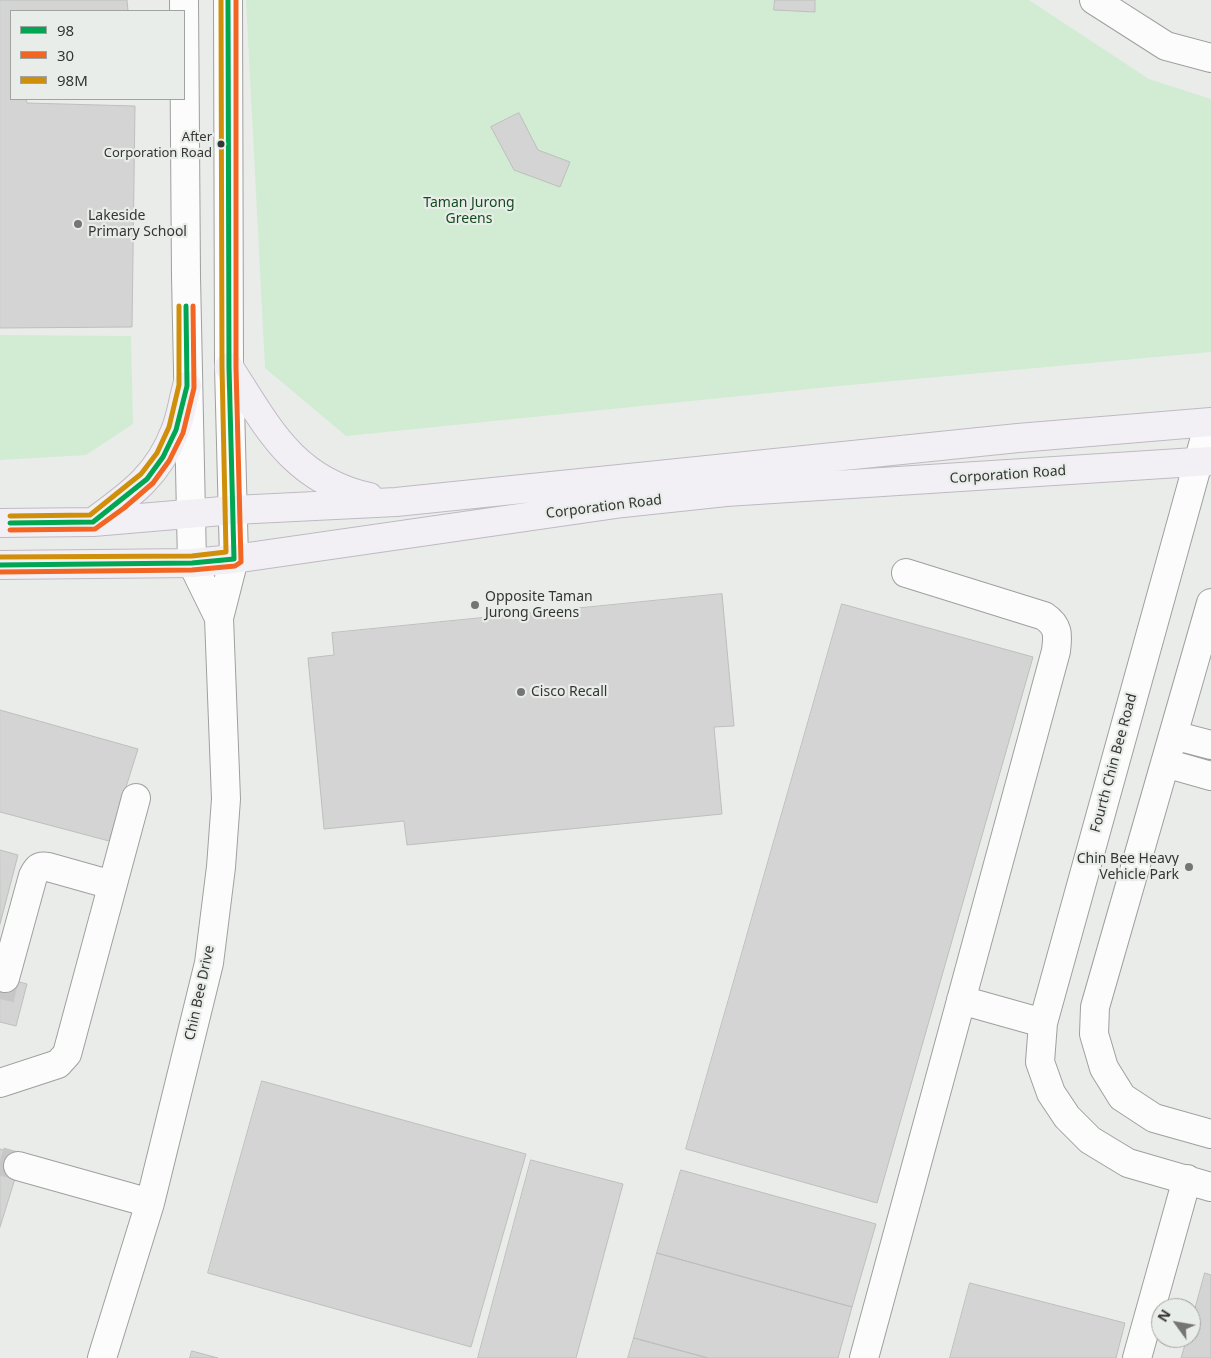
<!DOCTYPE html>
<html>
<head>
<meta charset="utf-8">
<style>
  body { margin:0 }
  #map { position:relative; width:1211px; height:1358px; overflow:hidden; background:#eaecea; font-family:"Noto Sans",sans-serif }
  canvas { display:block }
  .legend { position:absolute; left:10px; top:10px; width:175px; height:90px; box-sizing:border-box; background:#e9ede9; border:1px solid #a1a3a1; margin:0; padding:6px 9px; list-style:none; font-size:15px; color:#343534 }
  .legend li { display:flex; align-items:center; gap:10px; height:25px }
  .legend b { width:25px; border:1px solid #a1a3a1 }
  .north { position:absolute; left:1151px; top:1298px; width:50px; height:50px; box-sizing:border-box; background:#e9ede9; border:1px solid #a1a3a1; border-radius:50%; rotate:302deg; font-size:14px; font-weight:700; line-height:20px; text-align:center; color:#343534 }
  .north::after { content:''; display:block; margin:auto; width:18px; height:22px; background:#747574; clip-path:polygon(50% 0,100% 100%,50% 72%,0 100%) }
</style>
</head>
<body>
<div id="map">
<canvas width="1211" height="1358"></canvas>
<ul class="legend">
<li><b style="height:6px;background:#00a651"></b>98</li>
<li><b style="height:6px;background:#f26522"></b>30</li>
<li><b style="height:6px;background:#d08f0a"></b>98M</li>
</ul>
<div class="north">N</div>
</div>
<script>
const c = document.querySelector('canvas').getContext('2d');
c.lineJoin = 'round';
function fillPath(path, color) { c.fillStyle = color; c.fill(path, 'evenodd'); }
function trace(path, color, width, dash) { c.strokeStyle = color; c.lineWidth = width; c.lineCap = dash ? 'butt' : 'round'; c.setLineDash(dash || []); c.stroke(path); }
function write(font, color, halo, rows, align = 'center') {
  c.font = font + ' "Noto Sans",sans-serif'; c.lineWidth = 4.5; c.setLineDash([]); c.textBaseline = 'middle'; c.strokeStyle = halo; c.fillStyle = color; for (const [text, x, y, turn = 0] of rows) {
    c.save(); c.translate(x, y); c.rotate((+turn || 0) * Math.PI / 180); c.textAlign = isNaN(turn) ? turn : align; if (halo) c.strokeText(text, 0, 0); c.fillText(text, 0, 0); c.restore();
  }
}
fillPath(new Path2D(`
  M 246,0 L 1029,0 L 1149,79 L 1211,99 L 1211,352 L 839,386 L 346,436 L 265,368 Z
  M 0,335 L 131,336 L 133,424 L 86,455 L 0,460 Z`), '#d1ecd3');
const building = new Path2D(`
  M 0,0 L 127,0 L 128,11 L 11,11 L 11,99 L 26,99 L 27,103 L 135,106 L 132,327 L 0,328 Z
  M 775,0 L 815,0 L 815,12 L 774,10 Z
  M 519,113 L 538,150 L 570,162 L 560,187 L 514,170 L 491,127 Z
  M 722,594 L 734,726 L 714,727 L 722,814 L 407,845 L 404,821 L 324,829 L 308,658 L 334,655 L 332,633 Z
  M 842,604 L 1033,657 L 877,1203 L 686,1149 Z
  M 0,710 L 138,749 L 109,841 L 0,812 Z
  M 0,850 L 18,855 L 0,924 Z
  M 0,977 L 27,984 L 16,1026 L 0,1022 Z
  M 262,1081 L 526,1154 L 471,1347 L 208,1273 Z
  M 0,1149 L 22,1156 L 0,1227 Z
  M 531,1160 L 623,1184 L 576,1358 L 478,1358 Z
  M 681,1170 L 876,1224 L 852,1307 L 657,1253 Z
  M 657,1253 L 852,1307 L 838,1358 L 708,1358 L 634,1338 Z
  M 1205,1273 L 1211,1275 L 1211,1358 L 1181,1358 L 1187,1338 L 1191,1338 L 1191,1323 Z
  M 970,1283 L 1125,1323 L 1116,1358 L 950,1358 Z
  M 634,1338 L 708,1358 L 628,1358 Z
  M 192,1351 L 218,1358 L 190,1358 Z`);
fillPath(building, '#d3d4d3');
trace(building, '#bdbfbd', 1);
trace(new Path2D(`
  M 0,999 L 5,978
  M 0,1161 L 18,1166`), '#c6c7c6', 28, [28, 14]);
const minor = new Path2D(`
  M 184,0 L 186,276 L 192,563 L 219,618
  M 1094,0 L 1166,46 L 1211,58
  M 1209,423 L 1043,1023 L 1040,1062 L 1051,1093 L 1067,1117 L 1090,1140 L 1128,1163 L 1211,1187
  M 1211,603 L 1095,1007 L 1094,1034 L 1104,1068 L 1122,1097 L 1154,1118 L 1211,1134
  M 1173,735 L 1211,745
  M 1165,763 L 1211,776
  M 5,978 L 33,876 C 37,868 39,865 48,867 L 112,885
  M 961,1000 L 1043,1023
  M 0,1083 L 58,1064 L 67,1054 L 136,798
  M 18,1166 L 150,1203
  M 102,1358 L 150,1203 L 209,963 L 221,867 L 226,799 L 219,618 L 234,559 L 229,367 L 228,0
  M 864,1358 L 1056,651 C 1058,635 1059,626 1044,616 L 906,573
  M 1137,1358 L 1187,1179`);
const major = new Path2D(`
  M 229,367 C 268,428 293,480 369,497
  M 93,522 C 130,495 158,476 175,431 C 181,417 183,400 187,386
  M 0,523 L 93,522 L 234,510 L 396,502 L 1018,438 L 1211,422
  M 0,565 L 192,563 L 234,559 L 623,503 L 726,492 L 1211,461`);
trace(minor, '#9ea09e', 30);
trace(major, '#bfb9c2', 30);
trace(minor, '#fcfcfc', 28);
trace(major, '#f2f0f4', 28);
trace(new Path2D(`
  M 10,523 L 93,522 L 147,479 L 163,457 L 176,430 L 187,386 L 186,306
  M 0,565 L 192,563 L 234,559 L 229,367 L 228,0`), '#00a651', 5);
trace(new Path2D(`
  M 10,530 L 95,529 L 124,508 L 153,483 L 169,461 L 183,433 L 194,388 L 193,306
  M 0,572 L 192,570 L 235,566 L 241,562 L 236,367 L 236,0`), '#f26522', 5);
trace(new Path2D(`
  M 10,516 L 90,515 L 141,474 L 157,453 L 169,427 L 179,385 L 179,306
  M 0,557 L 192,556 L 226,552 L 222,367 L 221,0`), '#d08f0a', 5);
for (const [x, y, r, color] of [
  [221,144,4.5,"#343534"],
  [78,224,5,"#747574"],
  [475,605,5,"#747574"],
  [521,692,5,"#747574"],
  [1189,867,5,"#747574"]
]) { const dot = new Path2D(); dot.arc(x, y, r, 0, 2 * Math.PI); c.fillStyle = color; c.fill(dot); trace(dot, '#e9ede9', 2); }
write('13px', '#343534', '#e9ede9', [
  ["After",212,137],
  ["Corporation Road",212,153]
], 'right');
write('14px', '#134c1e', '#e9ede9', [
  ["Taman Jurong",469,203],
  ["Greens",469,219]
]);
write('14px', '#343534', '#e9ede9', [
  ["Lakeside",88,216],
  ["Primary School",88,232],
  ["Opposite Taman",485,597],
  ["Jurong Greens",485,613],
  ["Cisco Recall",531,692],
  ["Chin Bee Heavy",1179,859,"right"],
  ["Vehicle Park",1179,875,"right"]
], 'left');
write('14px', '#343534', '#e9ede9', [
  ["Corporation Road",1008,475,-4],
  ["Corporation Road",604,507,-7],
  ["Fourth Chin Bee Road",1114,763,-75],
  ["Chin Bee Drive",200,993,-78]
]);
</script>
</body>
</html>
